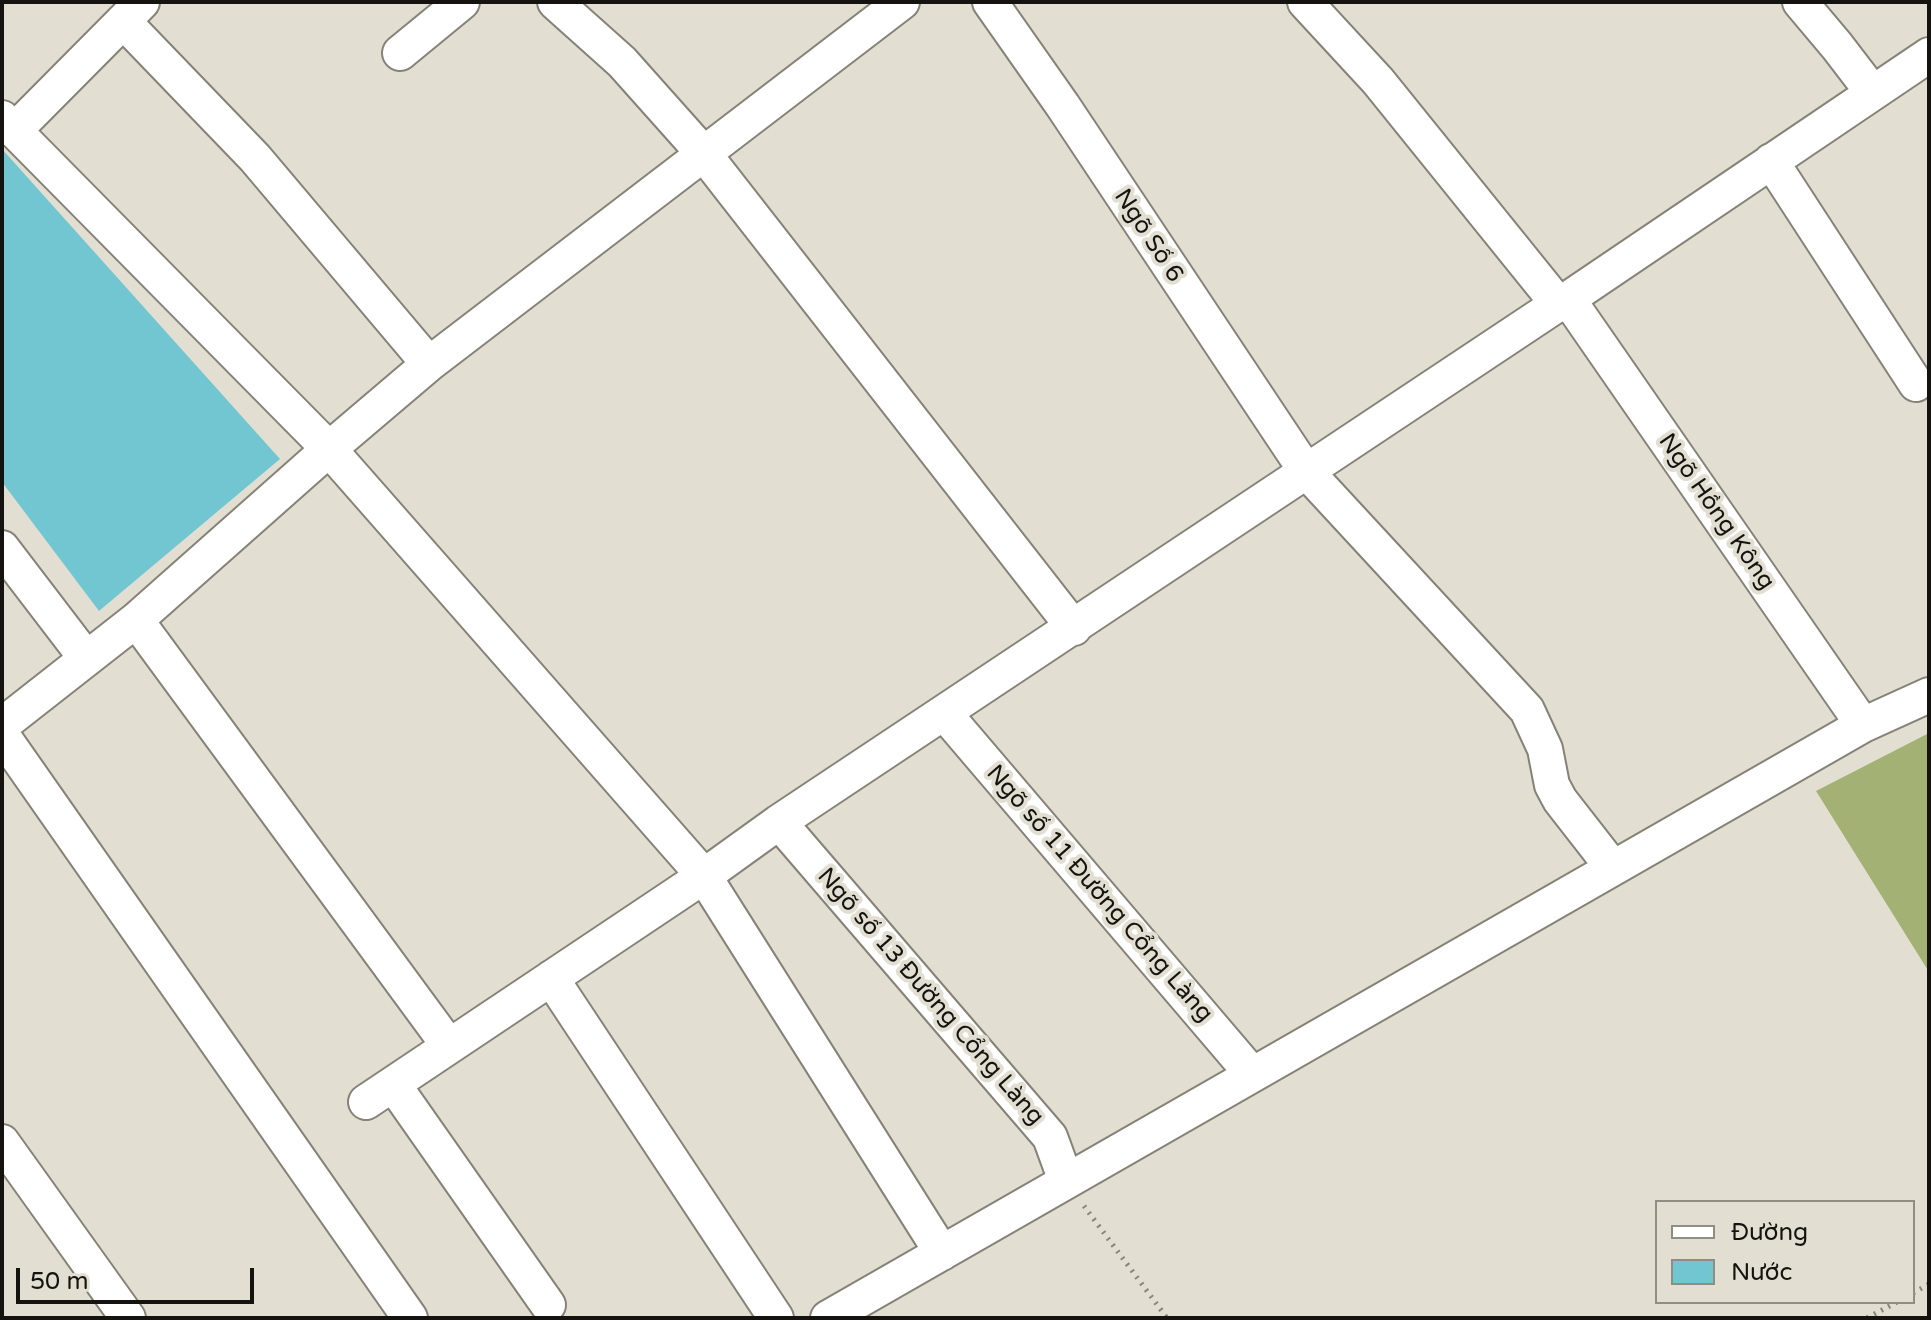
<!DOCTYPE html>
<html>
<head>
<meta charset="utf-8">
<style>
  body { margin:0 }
  #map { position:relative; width:1931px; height:1320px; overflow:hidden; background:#e2dfd2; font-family:"Varela Round",sans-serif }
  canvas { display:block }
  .frame { position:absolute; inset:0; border:4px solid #15130f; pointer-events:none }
  .legend { position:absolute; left:1655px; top:1200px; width:260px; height:104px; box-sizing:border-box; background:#e2dfd2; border:2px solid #908d84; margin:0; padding:10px 14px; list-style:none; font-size:24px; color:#15130f }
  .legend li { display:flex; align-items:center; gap:16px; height:40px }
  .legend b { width:40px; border:2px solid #908d84 }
  .scale { position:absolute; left:16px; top:1268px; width:238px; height:36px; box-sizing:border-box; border:4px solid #15130f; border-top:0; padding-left:10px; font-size:24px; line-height:28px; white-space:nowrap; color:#15130f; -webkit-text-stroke:6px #e2dfd2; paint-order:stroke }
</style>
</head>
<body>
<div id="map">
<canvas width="1931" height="1320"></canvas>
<div class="frame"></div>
<ul class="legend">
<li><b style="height:10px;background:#fff"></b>Đường</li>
<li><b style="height:22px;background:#72c6d2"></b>Nước</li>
</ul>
<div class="scale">50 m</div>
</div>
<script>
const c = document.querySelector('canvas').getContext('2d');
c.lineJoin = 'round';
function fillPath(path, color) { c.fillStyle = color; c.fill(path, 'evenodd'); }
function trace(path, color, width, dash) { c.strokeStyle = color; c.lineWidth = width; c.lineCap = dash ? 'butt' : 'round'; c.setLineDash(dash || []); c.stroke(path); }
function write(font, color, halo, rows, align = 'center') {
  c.font = font + ' "Varela Round",sans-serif'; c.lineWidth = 8; c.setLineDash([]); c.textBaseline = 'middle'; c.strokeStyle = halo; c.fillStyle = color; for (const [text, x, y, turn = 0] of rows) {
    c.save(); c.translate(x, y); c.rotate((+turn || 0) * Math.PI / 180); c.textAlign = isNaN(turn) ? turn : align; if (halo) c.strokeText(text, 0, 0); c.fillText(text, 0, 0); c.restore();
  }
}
fillPath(new Path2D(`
  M 1929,733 L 1929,972 L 1816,791 Z`), '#a3b175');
fillPath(new Path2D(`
  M 2,149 L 280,459 L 99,611 L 2,482 Z`), '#72c6d2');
const street = new Path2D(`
  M 555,2 L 622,62 L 704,154 L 1074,628
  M 990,2 L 1063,106 L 1306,471 L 1527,710 L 1545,749 L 1552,785 L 1560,800 L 1613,868
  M 1305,2 L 1378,81 L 1558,304
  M 1800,2 L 1837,46 L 1873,93
  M 123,21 L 255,158 L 429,364
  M 400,53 L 462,2
  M 2,118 L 329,449 L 704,876 L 942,1253
  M 14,131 L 142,2
  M 1771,161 L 1916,384
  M 1568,299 L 1863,725
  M 2,548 L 86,658
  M 136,620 L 449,1046
  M 945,714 L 1252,1074
  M 2,725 L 136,620 L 329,449 L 429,364 L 902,2
  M 2,735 L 410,1318
  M 779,822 L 1050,1137 L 1066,1181
  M 551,978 L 776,1318
  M 393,1084 L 548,1305
  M 366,1102 L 704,876 L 779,822 L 1558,304 L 1568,299 L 1929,55
  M 2,1142 L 128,1318
  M 828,1318 L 1863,725 L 1929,695`);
trace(street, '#868277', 38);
trace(new Path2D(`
  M 1084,1206 L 1167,1318
  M 1913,1293 L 1929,1284
  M 1867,1318 L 1897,1302`), '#89867d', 5, [2, 6]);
trace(street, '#fff', 34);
write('24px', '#15130f', '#e2dfd2', [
  ["Ngõ Số 6",1148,236,57],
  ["Ngõ Hồng Kông",1716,512,55],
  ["Ngõ số 11 Đường Cổng Làng",1099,894,49],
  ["Ngõ số 13 Đường Cổng Làng",930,997,49]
]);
</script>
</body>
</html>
